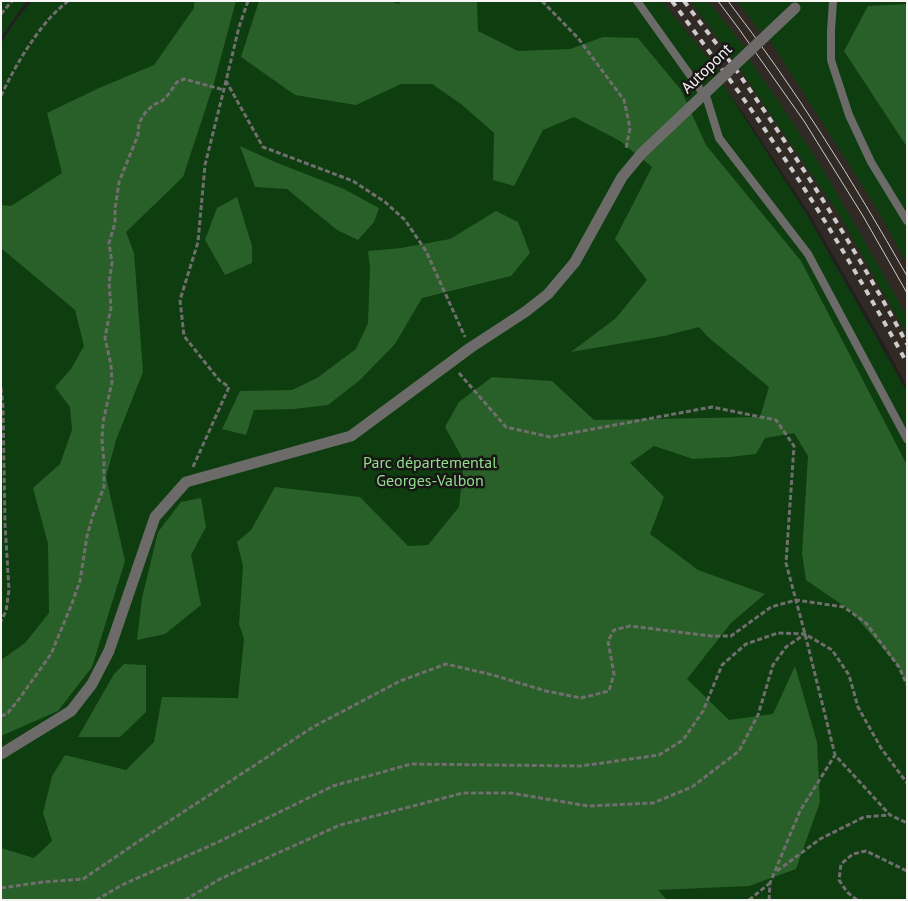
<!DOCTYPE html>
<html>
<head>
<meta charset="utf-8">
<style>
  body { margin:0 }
  #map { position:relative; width:908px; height:901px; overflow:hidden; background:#22201f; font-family:"PT Sans",sans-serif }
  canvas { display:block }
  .frame { position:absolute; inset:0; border:2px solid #f6f5f4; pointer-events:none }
</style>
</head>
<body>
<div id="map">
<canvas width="908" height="901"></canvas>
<div class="frame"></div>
</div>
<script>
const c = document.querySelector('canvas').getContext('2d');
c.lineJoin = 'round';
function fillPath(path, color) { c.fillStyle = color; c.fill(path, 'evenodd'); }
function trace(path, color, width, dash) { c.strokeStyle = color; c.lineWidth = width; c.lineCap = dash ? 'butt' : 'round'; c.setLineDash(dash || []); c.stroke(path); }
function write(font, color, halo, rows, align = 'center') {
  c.font = font + ' "PT Sans",sans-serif'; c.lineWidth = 5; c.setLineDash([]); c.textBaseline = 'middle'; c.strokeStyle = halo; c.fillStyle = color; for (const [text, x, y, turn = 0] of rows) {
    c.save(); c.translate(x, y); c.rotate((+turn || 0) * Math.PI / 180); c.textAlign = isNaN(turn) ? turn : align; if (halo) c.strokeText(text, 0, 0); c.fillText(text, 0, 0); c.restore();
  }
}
fillPath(new Path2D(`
  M 659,1 L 758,1 L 907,229 L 907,387 L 892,358 L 809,213 L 744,114 Z`), '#302924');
fillPath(new Path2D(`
  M 1,1 L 27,1 L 24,4 L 1,37 Z
  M 32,1 L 662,1 L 720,73 L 734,60 L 690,1 L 708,1 L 745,48 L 761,33 L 737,1 L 907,1 L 907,264 L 876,207 L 769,39 L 749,59 L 777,99 L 821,166 L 877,263 L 907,317 L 907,335 L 840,216 L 739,68 L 723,84 L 807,215 L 907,392 L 907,900 L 1,900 L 1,43 L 16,20 Z`), '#0e3d0f');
fillPath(new Path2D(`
  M 194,1 L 236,1 L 214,83 L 183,177 L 126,232 L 134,253 L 143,372 L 116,440 L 106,477 L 125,561 L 92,667 L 58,711 L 1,736 L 1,660 L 25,643 L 49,613 L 48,544 L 33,488 L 60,464 L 72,430 L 70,407 L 55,387 L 71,369 L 84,346 L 75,310 L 1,248 L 1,205 L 11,206 L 62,173 L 47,113 L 99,88 L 154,65 L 194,8 Z
  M 259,1 L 391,1 L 399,4 L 400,1 L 477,1 L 478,31 L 518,51 L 570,49 L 603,37 L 638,38 L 681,90 L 706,145 L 801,261 L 907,465 L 907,685 L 899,667 L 851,611 L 806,580 L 802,553 L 808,456 L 794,433 L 765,438 L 756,454 L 730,457 L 693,459 L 654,446 L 630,463 L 664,497 L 650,534 L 698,570 L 765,594 L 731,623 L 687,679 L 729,720 L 773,714 L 795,666 L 817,742 L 820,802 L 796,869 L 749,886 L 658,890 L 667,900 L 1,900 L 1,848 L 34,858 L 52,841 L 43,813 L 52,776 L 65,755 L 126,770 L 154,742 L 162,697 L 238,698 L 244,639 L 239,624 L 243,566 L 237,542 L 251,530 L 275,487 L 360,497 L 408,546 L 428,545 L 459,507 L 464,461 L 445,427 L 459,402 L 492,377 L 552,381 L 594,420 L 760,417 L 769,387 L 708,337 L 699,327 L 664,336 L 571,352 L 616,318 L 647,280 L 615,239 L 652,167 L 620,141 L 574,117 L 543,130 L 514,186 L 493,180 L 494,133 L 461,104 L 432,84 L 401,84 L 356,105 L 295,95 L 241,57 Z
  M 907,4 L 907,147 L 844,51 L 868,6 Z
  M 240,146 L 275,162 L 344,189 L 379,208 L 374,222 L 358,240 L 337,230 L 287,189 L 255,187 Z
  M 237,197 L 252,246 L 252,263 L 225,275 L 205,240 L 217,208 Z
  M 496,211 L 518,222 L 530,253 L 511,276 L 422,298 L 395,344 L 360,380 L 328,405 L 294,409 L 254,410 L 246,435 L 222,429 L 240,391 L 292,390 L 317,378 L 356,349 L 368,323 L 370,268 L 368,251 L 401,248 L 450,239 Z
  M 201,498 L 206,527 L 191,555 L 201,605 L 165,634 L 137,640 L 142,598 L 158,532 L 181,502 Z
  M 124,664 L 146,665 L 146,712 L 120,737 L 78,737 L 114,674 Z`), '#295f28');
trace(new Path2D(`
  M 248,1 L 239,27 L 226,81 L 263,147 L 353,181 L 385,202 L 405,220 L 426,251 L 465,337
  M 542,1 L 578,38 L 624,100 L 630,128 L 626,149
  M 1,14 L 12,1
  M 1,96 C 14,68 29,43 48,20 C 54,13 61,7 68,1
  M 459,373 L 506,427 L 550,437 L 712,407 L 776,420 L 794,446 L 786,563 L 805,634 L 835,755 L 890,815 L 907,823
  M 1,388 L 3,407 L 5,524 L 9,590 L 6,611 L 1,621
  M 193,467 L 229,387 L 219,380 L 184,336 L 180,300 L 198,242 L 205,165 L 226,81
  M 1,716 L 7,714 L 19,699 L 51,654 L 71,606 L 80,581 L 87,536 L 93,515 L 104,487 L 104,462 L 102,440 L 103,422 L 112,382 L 111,365 L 105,338 L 111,307 L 109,283 L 112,263 L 109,243 L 115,223 L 115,209 L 119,182 L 138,135 L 139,123 L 145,113 L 153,105 L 162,101 L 168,95 L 177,82 L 184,79 L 224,90
  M 777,871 L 820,839 L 864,817 L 889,815
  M 1,888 L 43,882 L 83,879 L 139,841 L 313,727 L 400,681 L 446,664 L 493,675 L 546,691 L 581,698 L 609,691 L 614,674 L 608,641 L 614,630 L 630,626 L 711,636 L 731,636 L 771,607 L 796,600 L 844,607 L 866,623 L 899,667 L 907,685
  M 96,900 L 122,885 L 216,843 L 333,786 L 411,764 L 581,766 L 659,755 L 683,740 L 703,711 L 722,665 L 746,644 L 778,633 L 805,634 L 832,650 L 849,675 L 858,707 L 881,748 L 907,783
  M 185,900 L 220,879 L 340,825 L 463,793 L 511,793 L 588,806 L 653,803 L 692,787 L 739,751 L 758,715 L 773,665 L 786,647 L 805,634
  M 749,900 L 770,883
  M 769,900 L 770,883 L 800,811 L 835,755
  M 857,900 L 847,892 L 839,880 L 841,864 L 853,854 L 866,851 L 907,871`), '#716f6e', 3, [5, 2.5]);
trace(new Path2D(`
  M 637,1 L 707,99 L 719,138 L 808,254 L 907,439
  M 833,1 L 831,31 L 831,60 L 849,115 L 871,162 L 907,221`), '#6c6b6a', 8);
trace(new Path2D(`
  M 1,754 L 71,711 L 92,684 L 109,651 L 155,517 L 186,482 L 351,436 L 470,348 L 525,312 L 548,294 L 575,262 L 622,177 L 642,153`), '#6c6b6a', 11);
trace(new Path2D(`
  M 718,1 L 739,29 L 804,121 L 863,216 L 907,293
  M 728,1 C 795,88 853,181 907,276`), '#cdcccb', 1);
trace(new Path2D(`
  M 672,1 C 707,49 743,96 776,146 C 824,216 866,289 907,363
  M 684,1 C 703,27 723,51 741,77 C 801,163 857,251 907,344`), '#cdcccb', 4, [6, 6]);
trace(new Path2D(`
  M 642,153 L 795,8`), '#6c6b6a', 11);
write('16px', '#f6f5f4', '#191716', [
  ["Autopont",707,69,-44]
]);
write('16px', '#91de8d', '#191716', [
  ["Parc départemental",430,463],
  ["Georges-Valbon",430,481]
]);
</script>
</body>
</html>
